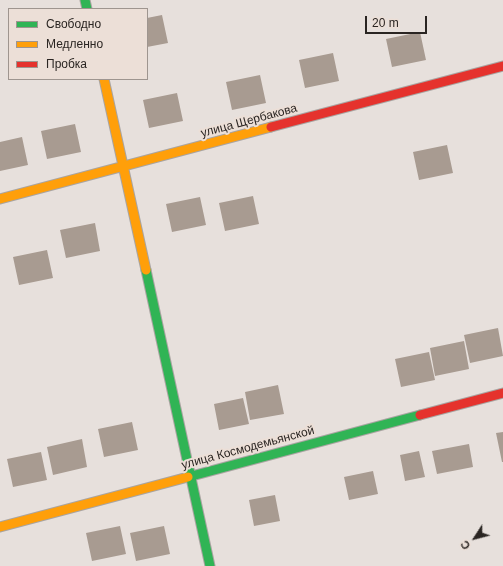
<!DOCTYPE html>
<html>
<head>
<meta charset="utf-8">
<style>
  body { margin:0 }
  #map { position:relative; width:503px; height:566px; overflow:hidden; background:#e7e0dc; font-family:Helvetica,sans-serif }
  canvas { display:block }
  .legend { position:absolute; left:8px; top:8px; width:140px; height:72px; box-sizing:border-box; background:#ecdfd7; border:1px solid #9e958f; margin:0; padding:5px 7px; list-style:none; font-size:12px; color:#2a2522 }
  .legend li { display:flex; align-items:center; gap:8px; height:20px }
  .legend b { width:20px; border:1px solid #9e958f }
  .north { position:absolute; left:455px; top:518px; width:40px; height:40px; -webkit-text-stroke:3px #ecdfd7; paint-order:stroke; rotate:234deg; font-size:11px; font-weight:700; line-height:16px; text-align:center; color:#2a2522 }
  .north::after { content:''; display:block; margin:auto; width:14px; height:18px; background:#2a2522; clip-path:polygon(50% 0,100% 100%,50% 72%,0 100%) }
  .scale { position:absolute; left:365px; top:16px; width:62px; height:18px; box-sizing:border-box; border:2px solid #2a2522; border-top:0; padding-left:5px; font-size:12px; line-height:14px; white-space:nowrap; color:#2a2522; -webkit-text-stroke:3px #ecdfd7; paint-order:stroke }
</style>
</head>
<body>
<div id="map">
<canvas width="503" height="566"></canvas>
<ul class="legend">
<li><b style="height:5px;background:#30b455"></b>Свободно</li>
<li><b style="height:5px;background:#ff9f0a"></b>Медленно</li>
<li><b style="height:5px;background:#e5322d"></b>Пробка</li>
</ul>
<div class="north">С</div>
<div class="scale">20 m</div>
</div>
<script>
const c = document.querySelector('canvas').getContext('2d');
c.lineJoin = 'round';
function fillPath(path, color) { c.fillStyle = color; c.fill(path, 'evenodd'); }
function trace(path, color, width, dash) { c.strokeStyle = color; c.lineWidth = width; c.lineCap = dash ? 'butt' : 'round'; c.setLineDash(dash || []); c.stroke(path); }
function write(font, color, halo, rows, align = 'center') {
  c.font = font + ' Helvetica,sans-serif'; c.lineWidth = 4; c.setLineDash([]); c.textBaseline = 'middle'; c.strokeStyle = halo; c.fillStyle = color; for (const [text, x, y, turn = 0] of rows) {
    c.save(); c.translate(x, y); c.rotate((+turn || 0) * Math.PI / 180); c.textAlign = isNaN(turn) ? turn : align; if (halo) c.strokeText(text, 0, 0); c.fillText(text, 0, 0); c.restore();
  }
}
fillPath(new Path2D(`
  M 162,15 L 168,43 L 147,47 L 147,18 Z
  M 420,32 L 426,60 L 392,67 L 386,39 Z
  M 333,53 L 339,81 L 305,88 L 299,60 Z
  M 260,75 L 266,103 L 232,110 L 226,82 Z
  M 177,93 L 183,121 L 149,128 L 143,100 Z
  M 75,124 L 81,152 L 47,159 L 41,131 Z
  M 22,137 L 28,165 L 0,171 L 0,142 Z
  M 447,145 L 453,173 L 419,180 L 413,152 Z
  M 253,196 L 259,224 L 225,231 L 219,203 Z
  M 200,197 L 206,225 L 172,232 L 166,204 Z
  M 95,223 L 100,251 L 66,258 L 60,230 Z
  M 47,250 L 53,278 L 19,285 L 13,257 Z
  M 498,328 L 503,356 L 470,363 L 464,335 Z
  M 464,341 L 469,369 L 435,376 L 430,348 Z
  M 429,352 L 435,380 L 401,387 L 395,359 Z
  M 278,385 L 284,414 L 250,420 L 245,392 Z
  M 243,398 L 249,424 L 219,430 L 214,404 Z
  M 132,422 L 138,450 L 104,457 L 98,429 Z
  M 503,432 L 503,462 L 502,462 L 496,433 Z
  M 82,439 L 87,467 L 53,475 L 47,447 Z
  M 469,444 L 473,467 L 437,474 L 432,451 Z
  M 419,451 L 425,477 L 405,481 L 400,455 Z
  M 41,452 L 47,480 L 13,487 L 7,459 Z
  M 373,471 L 378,494 L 349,500 L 344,477 Z
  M 275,495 L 280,521 L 254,526 L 249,500 Z
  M 120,526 L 126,554 L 92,561 L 86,533 Z
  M 164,526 L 170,554 L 136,561 L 130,533 Z`), '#a89b91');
const fast = new Path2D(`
  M 85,0 L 87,9
  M 146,270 L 210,566
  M 188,477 L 420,415`);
const slow = new Path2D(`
  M 104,79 L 146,270
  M 0,199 L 271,127
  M 0,527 L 188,477`);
const jam = new Path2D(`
  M 271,127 L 503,66
  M 420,415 L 503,393`);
trace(fast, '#a9a4a1', 11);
trace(slow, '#a9a4a1', 11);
trace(jam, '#a9a4a1', 11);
trace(fast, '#30b455', 9);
trace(slow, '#ff9f0a', 9);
trace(jam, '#e5322d', 9);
write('12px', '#2a2522', '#ecdfd7', [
  ["улица Щербакова",249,121,-15],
  ["улица Космодемьянской",248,448,-15]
]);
</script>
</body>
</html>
